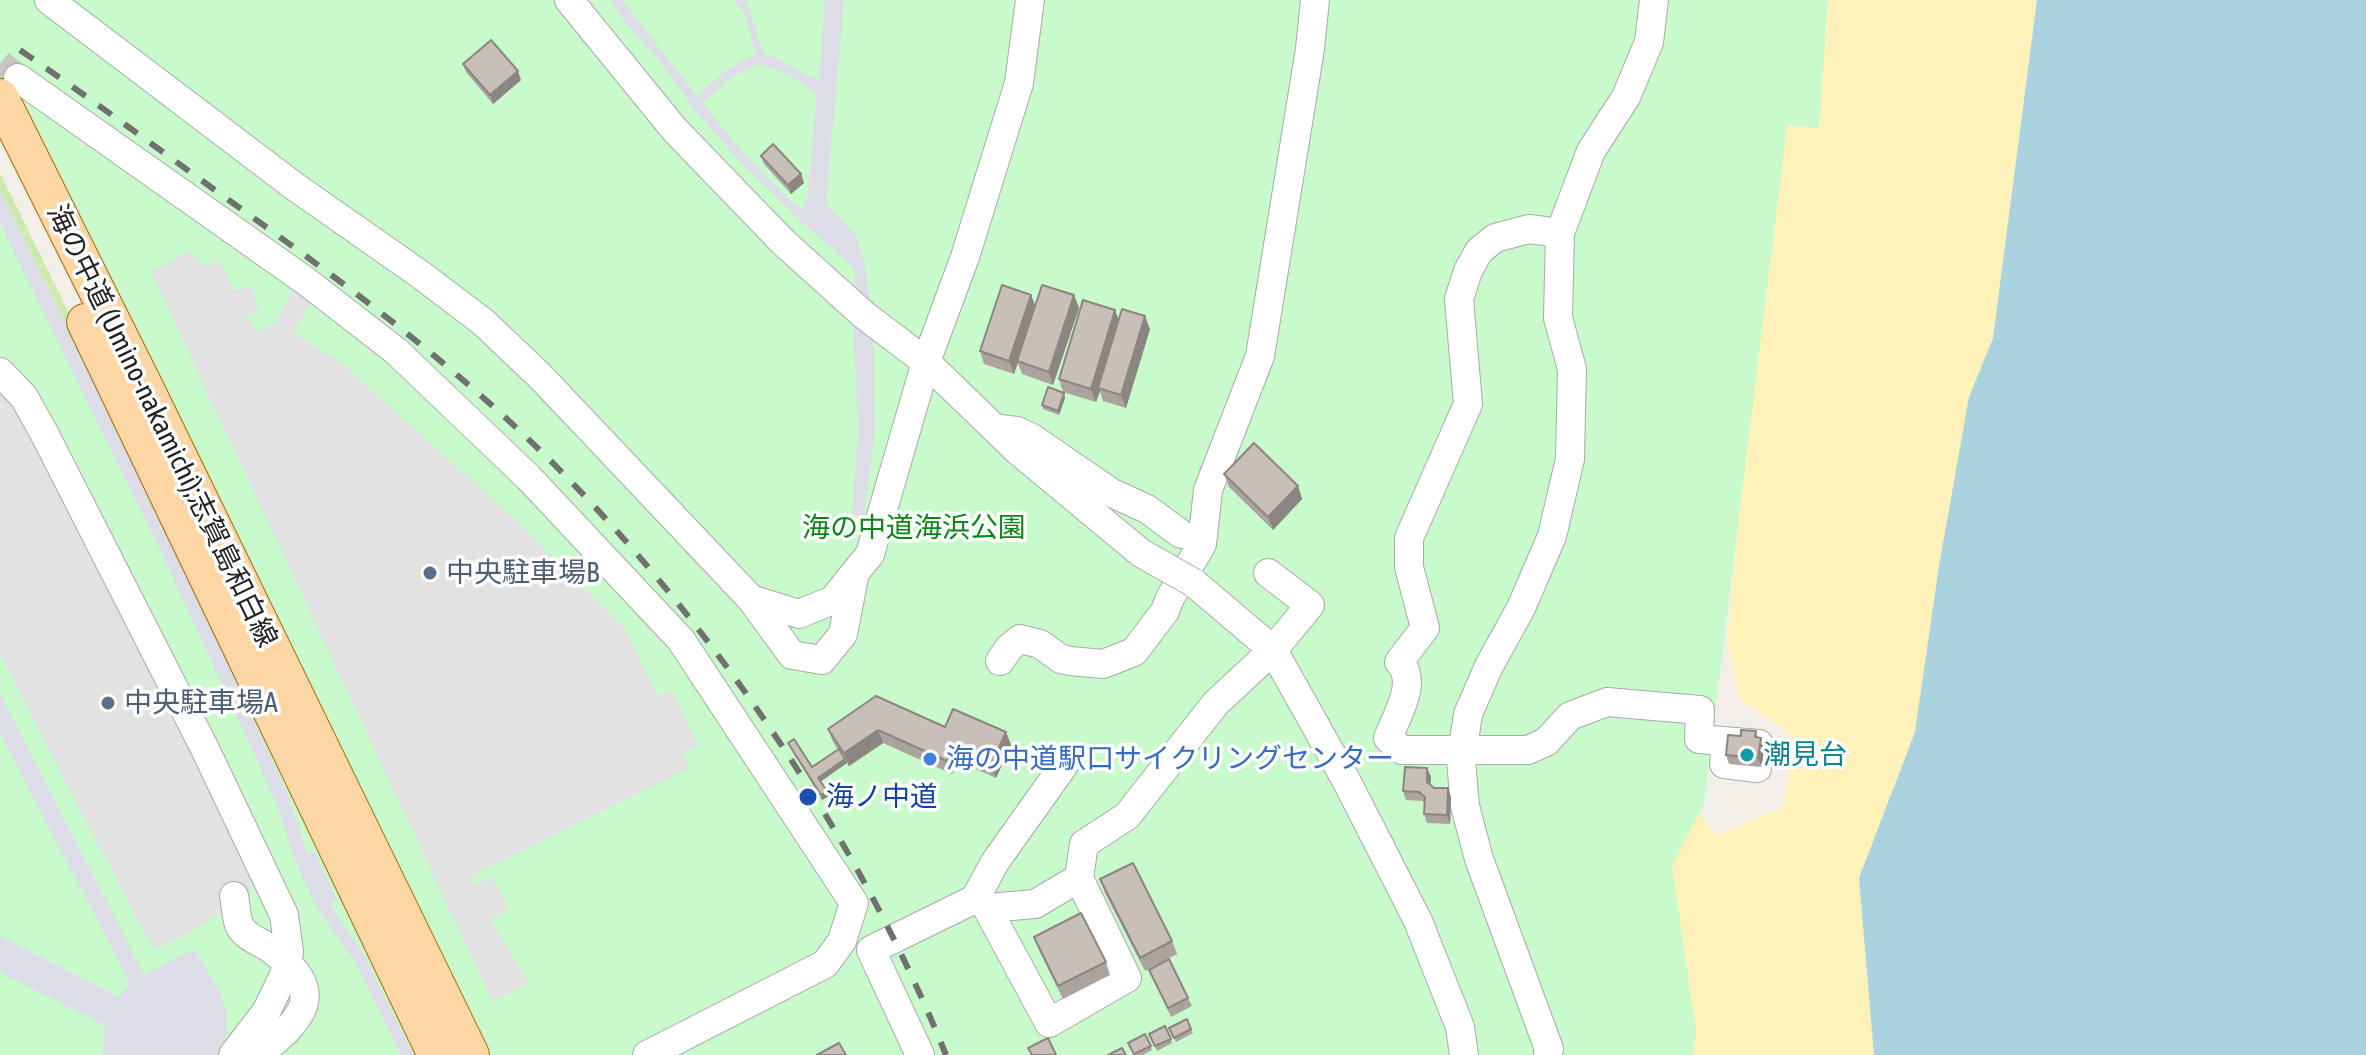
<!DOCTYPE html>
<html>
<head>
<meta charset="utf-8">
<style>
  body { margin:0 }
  canvas { display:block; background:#f2efe9 }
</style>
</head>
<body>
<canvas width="2366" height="1055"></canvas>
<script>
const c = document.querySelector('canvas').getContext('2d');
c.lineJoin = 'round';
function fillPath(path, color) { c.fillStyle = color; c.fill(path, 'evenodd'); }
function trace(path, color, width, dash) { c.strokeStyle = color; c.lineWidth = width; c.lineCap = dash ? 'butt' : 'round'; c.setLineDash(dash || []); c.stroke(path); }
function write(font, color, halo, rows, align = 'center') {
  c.font = font + ' "Asap Condensed","Noto Sans JP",sans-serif'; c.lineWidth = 7; c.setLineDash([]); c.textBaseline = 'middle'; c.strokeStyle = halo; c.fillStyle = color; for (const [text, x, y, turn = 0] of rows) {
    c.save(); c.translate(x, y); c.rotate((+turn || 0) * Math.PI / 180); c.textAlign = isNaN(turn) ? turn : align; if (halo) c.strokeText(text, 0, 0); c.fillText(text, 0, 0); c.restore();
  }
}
fillPath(new Path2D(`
  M 0,173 L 188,554 L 181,557 L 0,191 Z`), '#cdebb0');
fillPath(new Path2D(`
  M 1824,0 L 2037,0 L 1993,338 L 1969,397 L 1915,732 L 1859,878 L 1874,1055 L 1688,1055 L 1660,872 L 1694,807 L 1716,835 L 1784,807 L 1793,736 L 1740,699 L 1727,641 L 1778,113 Z`), '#fff1ba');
fillPath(new Path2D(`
  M 0,0 L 1828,0 L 1819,128 L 1787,125 L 1704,803 L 1672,866 L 1696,1031 L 1693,1055 L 487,1055 L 307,678 L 0,61 Z
  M 0,217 L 431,1055 L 0,1055 Z`), '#c8facc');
fillPath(new Path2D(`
  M 190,251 L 203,266 L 220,260 L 234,291 L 252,286 L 259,311 L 246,316 L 257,332 L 276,322 L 294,283 L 315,296 L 293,333 L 341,363 L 513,518 L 625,629 L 657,695 L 672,690 L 698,747 L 682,751 L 690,768 L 471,876 L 475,886 L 492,876 L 508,908 L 491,920 L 528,983 L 493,1003 L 151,272 Z
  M 0,360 L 271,865 L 240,901 L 195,929 L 157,949 L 145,935 L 0,654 Z`), '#e2e2e2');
fillPath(new Path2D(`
  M 611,0 L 622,0 L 697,96 L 729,68 L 756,54 L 744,13 L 734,0 L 744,0 L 749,9 L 763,51 L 813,79 L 819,77 L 825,0 L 844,0 L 826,204 L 856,235 L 865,266 L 870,301 L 855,290 L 855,269 L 803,223 L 737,158 L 695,111 L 663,65 L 623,20 ZM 759,64 L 790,75 L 817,95 L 807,199 L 802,209 L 793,203 L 743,152 L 702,103 L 734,76 Z
  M 0,191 L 181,557 L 288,795 L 307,853 L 314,851 L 337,899 L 330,904 L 364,955 L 414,1055 L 401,1055 L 355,962 L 316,906 L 293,856 L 276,802 L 167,565 L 0,223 Z
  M 853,318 L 873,333 L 875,431 L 864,518 L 852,514 L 858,432 Z
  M 0,694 L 144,975 L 194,949 L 221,994 L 227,1018 L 225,1045 L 220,1055 L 103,1055 L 104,1025 L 0,972 L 0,936 L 119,997 L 130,983 L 0,734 Z`), '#dddde8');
fillPath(new Path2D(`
  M 2037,0 L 2366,0 L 2366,1055 L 1874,1055 L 1859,878 L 1915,732 L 1939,566 L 1969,397 L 1993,338 Z`), '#aad3df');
trace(new Path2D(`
  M 0,64 L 18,78`), '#c8c6c1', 28, [28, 14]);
const minor = new Path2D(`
  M 49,0 L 294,186 L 421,275 L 483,322 L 540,376 L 751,599 L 792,655 L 822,660 L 843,634 L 854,577
  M 569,0 L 674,129 L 783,242 L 864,315 L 926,362 L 1017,450 L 1141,553
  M 18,78 L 307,282 L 396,351 L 529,478 L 681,640 L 854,903 L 842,941 L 825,964 L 647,1055
  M 1560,233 L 1529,229 L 1495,238 L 1479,251 L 1468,271 L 1459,299 L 1468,404 L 1409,538 L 1409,567 L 1425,628 L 1399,662 C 1419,681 1396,717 1388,738 L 1402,750 L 1528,750 L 1546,742 L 1570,716 L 1607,702 L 1700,710 L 1699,739 L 1759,744 L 1757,768 L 1724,764 L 1726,742
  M 0,372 L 24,397 L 44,433 L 205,749 L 284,915 L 289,952 L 284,975 L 266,1012 L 233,1055
  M 1000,429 L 1017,431 L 1032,438 L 1112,493 L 1147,509 L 1181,534
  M 1194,583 L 1273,650 L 1346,780 L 1418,921 L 1460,1027 L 1464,1055
  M 751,599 L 799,614 L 833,600 L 870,554 L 926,362 L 965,257 L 1019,83 L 1030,0
  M 1000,661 L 1009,648 L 1020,639 L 1040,644 L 1061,659 L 1070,661 L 1103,664 L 1134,652 L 1165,611 L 1170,598 L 1202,544 L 1208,490 L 1260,356 L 1310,49 L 1315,0
  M 1079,878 L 1035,904 L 987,908 L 1049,1023 L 1127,978 L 1079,878 L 1084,844 L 1127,816 L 1216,703 L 1273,650 L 1310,605 L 1268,573
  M 234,896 C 236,905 236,919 240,927 C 247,938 261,942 271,949 C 329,993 304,1018 258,1055
  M 920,1055 L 871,950 L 975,899 L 995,862 L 1064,765
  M 1548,1055 L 1549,1049 L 1479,859 L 1465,806 L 1461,761 L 1468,714 L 1489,666 L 1521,608 L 1552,536 L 1570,459 L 1572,369 L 1558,318 L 1560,233 L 1591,151 L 1626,97 L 1649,42 L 1654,0`);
const major = new Path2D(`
  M 0,97 L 144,385 L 471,1055
  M 85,322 L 436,1055`);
trace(minor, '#a9a9a9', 30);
trace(major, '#a06b00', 38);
trace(minor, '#fff', 28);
trace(major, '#fcd6a4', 36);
trace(new Path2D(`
  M 20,50 C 91,99 160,150 230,201 C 353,289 475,380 579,490 C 730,649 864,851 946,1055`), '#707070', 6, [16, 16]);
const minorBridge = new Path2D(`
  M 1141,553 L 1194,583`);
trace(minorBridge, '#a9a9a9', 30, []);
trace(minorBridge, '#fff', 28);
fillPath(new Path2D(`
  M 463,64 L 521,80 L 493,104 L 466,72 Z
  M 761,156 L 801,174 L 804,183 L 791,194 L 764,164 Z
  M 1031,295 L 1035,306 L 1074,295 L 1079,308 L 1053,385 L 1022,374 L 1018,363 L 1014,374 L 984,364 L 980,351 Z
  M 1119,320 L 1150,329 L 1126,408 L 1103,401 L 1100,391 L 1096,402 L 1063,392 L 1059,379 Z
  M 1064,393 L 1065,398 L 1059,415 L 1043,409 L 1042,405 Z
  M 1224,474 L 1298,486 L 1302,499 L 1273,530 L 1229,487 Z
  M 945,727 L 1006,732 L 1011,745 L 996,778 L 958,761 L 952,774 L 883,743 L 849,766 L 847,763 L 821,781 L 829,796 L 822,800 L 788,743 L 812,767 L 838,750 L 833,742 L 828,729 Z
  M 1756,731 L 1758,738 L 1761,738 L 1764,747 L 1762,767 L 1729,764 L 1726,755 L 1741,736 Z
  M 1427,768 L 1431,777 L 1430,785 L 1451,797 L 1450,824 L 1427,823 L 1424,814 L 1425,803 L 1422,801 L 1406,800 L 1403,791 Z
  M 1100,879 L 1172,941 L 1177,954 L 1145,971 L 1105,893 Z
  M 1034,937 L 1106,962 L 1110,975 L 1063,999 L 1039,950 Z
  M 1149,970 L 1188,998 L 1192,1006 L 1171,1017 Z
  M 1169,1028 L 1191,1029 L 1193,1033 L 1176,1042 Z
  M 1145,1034 L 1152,1050 L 1143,1055 L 1134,1055 L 1128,1043 Z
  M 1149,1034 L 1171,1039 L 1172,1043 L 1157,1051 Z`), '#aba49e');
fillPath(new Path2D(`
  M 518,71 L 521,80 L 493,104 L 490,95 Z
  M 801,174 L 804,183 L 791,194 L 788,185 Z
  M 1031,295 L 1036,308 L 1014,374 L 1009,361 Z
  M 1074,295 L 1079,308 L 1053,385 L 1049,372 Z
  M 1115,310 L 1120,323 L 1098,388 L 1100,391 L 1096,402 L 1091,389 Z
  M 1145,316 L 1150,329 L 1126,408 L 1121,395 Z
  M 1064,393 L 1065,398 L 1059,415 L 1058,411 Z
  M 1298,486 L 1302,499 L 1273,530 L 1268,517 Z
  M 878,730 L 883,743 L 849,766 L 844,753 Z
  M 1006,732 L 1011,745 L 996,778 L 991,765 Z
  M 1761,738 L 1764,747 L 1762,767 L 1758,758 Z
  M 953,748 L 958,761 L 952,774 L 947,761 Z
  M 845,759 L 847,763 L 820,782 L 818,778 Z
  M 1427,768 L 1431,777 L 1430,791 L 1427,782 Z
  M 1448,788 L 1451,797 L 1450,824 L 1447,815 Z
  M 827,791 L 829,796 L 822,800 L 821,795 Z`), '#8b8681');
const building = new Path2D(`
  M 491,40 L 518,71 L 490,95 L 463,64 Z
  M 773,144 L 801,174 L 788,185 L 761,156 Z
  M 1002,285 L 1031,295 L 1009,361 L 980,351 Z
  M 1042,285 L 1074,295 L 1049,372 L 1017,361 Z
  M 1083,300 L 1115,310 L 1091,389 L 1059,379 Z
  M 1122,309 L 1145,316 L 1121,395 L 1098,388 Z
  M 1048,387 L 1064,393 L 1058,411 L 1042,405 Z
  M 1254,443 L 1298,486 L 1268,517 L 1224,474 Z
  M 876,696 L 945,727 L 953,709 L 1006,732 L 991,765 L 953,748 L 947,761 L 878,730 L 844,753 L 828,729 Z
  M 1741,730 L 1756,731 L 1755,737 L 1761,738 L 1758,758 L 1726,755 L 1728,735 L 1741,736 Z
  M 794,739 L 812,767 L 839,749 L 845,759 L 818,778 L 827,791 L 821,795 L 788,743 Z
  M 1405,767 L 1427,768 L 1427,782 L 1434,788 L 1448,788 L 1447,815 L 1424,814 L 1425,797 L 1419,792 L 1403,791 Z
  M 1133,863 L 1172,941 L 1140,958 L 1100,879 Z
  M 1081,913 L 1106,962 L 1058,986 L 1034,937 Z
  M 1169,959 L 1188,998 L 1168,1008 L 1149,970 Z
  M 1187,1019 L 1191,1029 L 1174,1038 L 1169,1028 Z
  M 1165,1026 L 1171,1039 L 1155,1046 L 1149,1034 Z
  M 1145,1034 L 1151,1046 L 1134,1054 L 1128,1043 Z
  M 1048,1038 L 1056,1055 L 1032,1055 L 1028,1048 Z
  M 839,1043 L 846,1055 L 817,1055 Z
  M 1122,1048 L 1126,1055 L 1108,1055 Z`);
fillPath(building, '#c7bfb8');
trace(building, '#8b8681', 2);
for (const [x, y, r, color] of [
  [430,573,8,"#5c6f8a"],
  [108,703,8,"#5c6f8a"],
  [1747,755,8,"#0f9aa8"],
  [930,759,8,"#3f7fe0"],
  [808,797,10,"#1a4fb4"]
]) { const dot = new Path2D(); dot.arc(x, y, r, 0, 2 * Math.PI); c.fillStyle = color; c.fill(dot); trace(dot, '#fff', 3); }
write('28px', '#222', '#fff', [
  ["海の中道 (Umino-nakamichi);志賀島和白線",162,426,64]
]);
write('28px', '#0c8416', '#fff', [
  ["海の中道海浜公園",914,528]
]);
write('28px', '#4e5e75', '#fff', [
  ["中央駐車場B",446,573],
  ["中央駐車場A",124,703]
], 'left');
write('28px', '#0d838f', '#fff', [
  ["潮見台",1763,755]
], 'left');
write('28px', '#366cbe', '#fff', [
  ["海の中道駅口サイクリングセンター",946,759]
], 'left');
write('28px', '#164399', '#fff', [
  ["海ノ中道",826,797]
], 'left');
</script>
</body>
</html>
